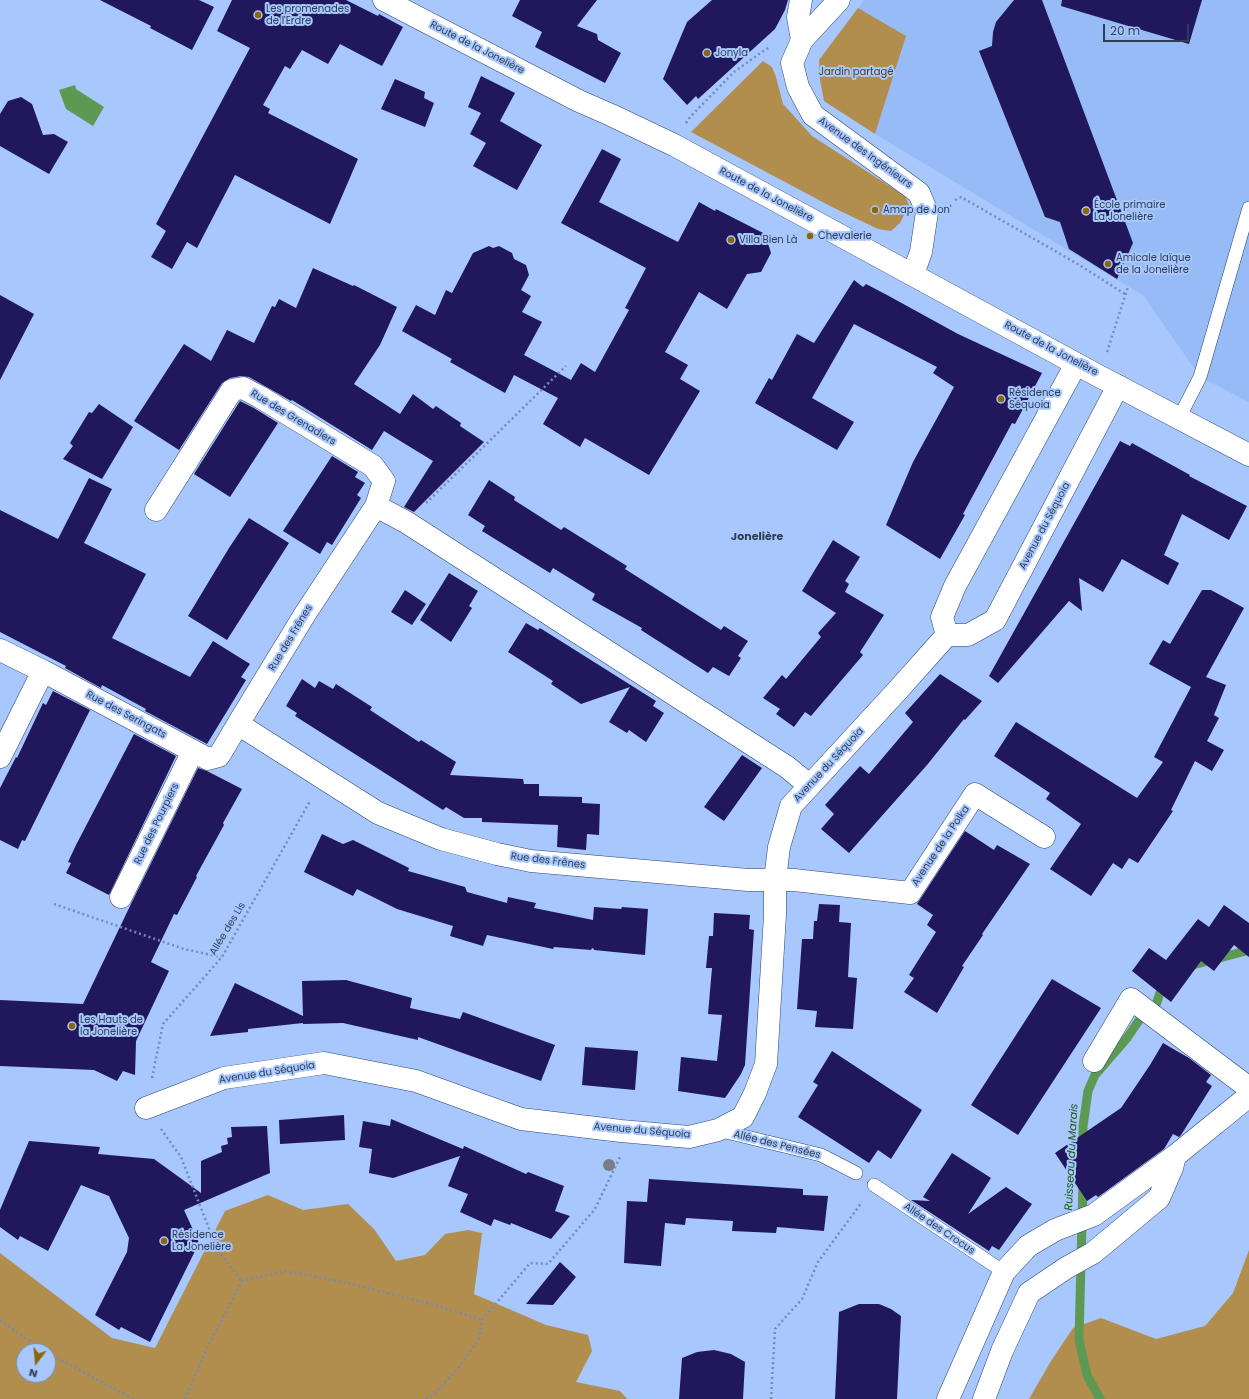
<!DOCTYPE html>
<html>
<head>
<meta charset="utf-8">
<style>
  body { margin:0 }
  #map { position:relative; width:1249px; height:1399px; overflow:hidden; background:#a7c7fd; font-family:Poppins,sans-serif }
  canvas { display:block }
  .north { position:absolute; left:16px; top:1343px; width:40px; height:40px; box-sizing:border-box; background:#a7c7fd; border:1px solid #778fb9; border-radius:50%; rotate:196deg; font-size:11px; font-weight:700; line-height:16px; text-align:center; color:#2f3c52 }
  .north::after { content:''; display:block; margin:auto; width:14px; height:18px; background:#8e660a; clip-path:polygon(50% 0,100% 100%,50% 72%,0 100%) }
  .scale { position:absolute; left:1103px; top:24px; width:86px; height:18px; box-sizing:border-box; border:2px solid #2f3c52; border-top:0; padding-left:5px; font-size:12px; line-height:14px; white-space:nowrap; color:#2f3c52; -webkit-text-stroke:3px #a7c7fd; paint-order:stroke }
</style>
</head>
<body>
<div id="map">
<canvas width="1249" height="1399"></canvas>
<div class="north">N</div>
<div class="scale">20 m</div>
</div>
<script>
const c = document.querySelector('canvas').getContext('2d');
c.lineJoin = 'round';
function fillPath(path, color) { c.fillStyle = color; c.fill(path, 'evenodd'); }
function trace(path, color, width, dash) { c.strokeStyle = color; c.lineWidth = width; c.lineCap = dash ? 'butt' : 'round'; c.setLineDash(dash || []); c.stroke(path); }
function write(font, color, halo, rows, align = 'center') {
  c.font = font + ' Poppins,sans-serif'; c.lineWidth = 4; c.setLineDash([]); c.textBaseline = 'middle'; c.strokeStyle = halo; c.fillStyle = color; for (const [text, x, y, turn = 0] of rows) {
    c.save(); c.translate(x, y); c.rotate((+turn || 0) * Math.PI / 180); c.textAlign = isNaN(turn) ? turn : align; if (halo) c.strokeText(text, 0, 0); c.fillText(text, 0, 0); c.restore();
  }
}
fillPath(new Path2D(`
  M 864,0 L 1249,0 L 1249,402 L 1200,377 L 1144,296 L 875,134 L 906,37 L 858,8 Z`), '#97bbf7');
fillPath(new Path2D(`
  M 858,8 L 906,36 L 875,134 L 824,101 L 820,80 L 819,60 Z
  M 763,61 L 772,67 L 776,77 L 783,104 L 812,136 L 905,196 L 909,205 L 900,223 L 891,231 L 878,229 L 832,207 L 691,132 Z
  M 268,1195 L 303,1210 L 348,1204 L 374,1229 L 396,1261 L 425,1255 L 445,1234 L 468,1230 L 482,1233 L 474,1294 L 546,1325 L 588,1335 L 592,1351 L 576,1382 L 620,1391 L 627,1399 L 0,1399 L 0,1253 L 112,1338 L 155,1348 L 225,1211 ZM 24,1351 L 48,1351 L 48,1375 L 24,1375 Z
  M 1249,1250 L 1249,1399 L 1029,1399 L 1051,1361 L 1073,1328 L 1101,1318 L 1156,1339 L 1205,1326 L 1233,1293 Z`), '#b18e4d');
fillPath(new Path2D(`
  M 75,85 L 76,89 L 104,107 L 93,126 L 66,109 L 59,90 Z`), '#5d9953');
trace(new Path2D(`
  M 1189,966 L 1249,950
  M 1083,1145 L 1083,1126 L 1088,1091 L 1095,1075 L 1127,1038 L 1140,1019 L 1154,1011 L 1161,990 L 1165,984
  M 1083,1182 L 1079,1340 L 1087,1375 L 1100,1399`), '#5d9953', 9);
fillPath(new Path2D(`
  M 100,0 L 199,0 L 214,7 L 192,50 L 150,28 L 151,26 Z
  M 232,0 L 346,0 L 378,16 L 379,14 L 403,27 L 382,66 L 340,44 L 328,64 L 302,50 L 290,69 L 285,66 L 263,105 L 270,109 L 268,113 L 358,159 L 330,224 L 235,175 L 197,248 L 187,242 L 172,269 L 151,257 L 166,231 L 156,224 L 250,48 L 217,31 Z
  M 520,0 L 597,0 L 577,26 L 597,34 L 598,40 L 621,53 L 605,83 L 535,47 L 542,32 L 512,16 Z
  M 712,0 L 788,0 L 785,10 L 775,29 L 698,99 L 696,96 L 687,105 L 663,79 L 687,22 Z
  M 1014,0 L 1042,0 L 1133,243 L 1117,279 L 1069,249 L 1060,222 L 1045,217 L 979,51 L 992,46 L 993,32 L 996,22 Z
  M 1062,0 L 1202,0 L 1189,44 L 1061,6 Z
  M 481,76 L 515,93 L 500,121 L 542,145 L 517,190 L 473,166 L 486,143 L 470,134 L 481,113 L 468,107 Z
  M 395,79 L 425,92 L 424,98 L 434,103 L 425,127 L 381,109 Z
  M 21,97 L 32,104 L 43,135 L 54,134 L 68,142 L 49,174 L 0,146 L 0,114 L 8,101 Z
  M 602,149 L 621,159 L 599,202 L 678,242 L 699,202 L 715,211 L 716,209 L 765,234 L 771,253 L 761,272 L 747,274 L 727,309 L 699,292 L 665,352 L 688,365 L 680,379 L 700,391 L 649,475 L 585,438 L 580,447 L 543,424 L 558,398 L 514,375 L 505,393 L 450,362 L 452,359 L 402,331 L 416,305 L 435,315 L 446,290 L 452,293 L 473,253 L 489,246 L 493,248 L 499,246 L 512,253 L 514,259 L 526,265 L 529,275 L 521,290 L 531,296 L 522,312 L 542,322 L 524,355 L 571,380 L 581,363 L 595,372 L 629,310 L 625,308 L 646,268 L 561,223 Z
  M 313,268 L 353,286 L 354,285 L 397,307 L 380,345 L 354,384 L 400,414 L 413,394 L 433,409 L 436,406 L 449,415 L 461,423 L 460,426 L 484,442 L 414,512 L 404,507 L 433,461 L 384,431 L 372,450 L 292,400 L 291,401 L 249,377 L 241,376 L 230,378 L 222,383 L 179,450 L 134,421 L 184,344 L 211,361 L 227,330 L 254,343 L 272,306 L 275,307 L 279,299 L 296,308 Z
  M 854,280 L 863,287 L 866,284 L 887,295 L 958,334 L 1042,373 L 1015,424 L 1012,423 L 963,514 L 965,515 L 940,559 L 886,525 L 913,462 L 954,387 L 933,373 L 937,367 L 854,324 L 812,398 L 854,422 L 837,450 L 755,403 L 769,378 L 772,380 L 797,334 L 814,343 Z
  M 0,295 L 34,314 L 0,380 Z
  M 240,401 L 254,408 L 278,423 L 230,497 L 194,474 Z
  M 99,404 L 133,427 L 102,479 L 63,459 L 73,446 L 70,443 L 89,412 L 92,413 Z
  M 1120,441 L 1130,446 L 1132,443 L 1190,475 L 1189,476 L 1247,506 L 1229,540 L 1182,514 L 1164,555 L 1179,563 L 1168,585 L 1122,559 L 1103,592 L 1079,578 L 1082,611 L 1069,601 L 998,683 L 989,676 Z
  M 332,456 L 358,472 L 355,477 L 365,483 L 357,495 L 361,498 L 332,545 L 327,542 L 320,554 L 283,531 Z
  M 89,478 L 112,489 L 84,543 L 146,574 L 112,638 L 190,677 L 213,641 L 250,664 L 241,677 L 246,680 L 207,744 L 145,711 L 146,709 L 102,685 L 101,688 L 65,668 L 66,666 L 0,632 L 0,510 L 58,539 Z
  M 489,480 L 515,497 L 514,500 L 561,530 L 564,527 L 627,566 L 625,569 L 721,630 L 724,626 L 748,641 L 738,656 L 741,658 L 729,676 L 713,667 L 708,673 L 641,630 L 642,628 L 592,600 L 595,594 L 553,568 L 550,573 L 482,531 L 485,526 L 468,515 Z
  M 249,518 L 289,543 L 227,640 L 188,616 L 229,548 Z
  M 833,540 L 860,557 L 845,581 L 849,584 L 845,592 L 884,615 L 860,652 L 863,655 L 811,716 L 805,712 L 794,727 L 776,714 L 780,709 L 763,698 L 782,675 L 786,679 L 821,637 L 818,633 L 836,613 L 802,591 Z
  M 449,573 L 478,591 L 469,606 L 472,608 L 451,642 L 420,620 Z
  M 405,590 L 426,604 L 412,625 L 391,612 Z
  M 1202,590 L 1211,590 L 1244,608 L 1206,677 L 1226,685 L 1214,715 L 1219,718 L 1207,741 L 1224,750 L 1212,771 L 1195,761 L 1171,810 L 1173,811 L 1138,863 L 1129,858 L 1122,869 L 1113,863 L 1091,896 L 1050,869 L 1081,824 L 1046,799 L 1050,793 L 994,756 L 1016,722 L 1137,798 L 1163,762 L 1154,757 L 1191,687 L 1149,664 L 1163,640 L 1170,644 Z
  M 526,623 L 538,630 L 540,628 L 656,701 L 653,706 L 664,713 L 646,742 L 629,730 L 627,733 L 609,722 L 630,687 L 581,704 L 551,684 L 553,681 L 508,652 Z
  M 940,674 L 982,701 L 965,720 L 964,719 L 927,765 L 849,853 L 821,829 L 834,814 L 825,805 L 860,766 L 869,774 L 913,722 L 905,713 Z
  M 302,679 L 315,688 L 319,681 L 333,689 L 336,684 L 372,707 L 370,710 L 419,742 L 421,740 L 456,762 L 450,775 L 523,779 L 524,784 L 539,784 L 539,796 L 582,797 L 582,803 L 600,804 L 599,835 L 587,834 L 586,850 L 557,847 L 558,825 L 482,822 L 482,818 L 464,818 L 446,807 L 443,810 L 295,716 L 297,713 L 286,706 Z
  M 53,691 L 90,710 L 25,841 L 22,840 L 18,849 L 0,840 L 0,788 L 16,757 L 17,758 L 43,703 L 46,705 Z
  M 134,734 L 176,756 L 109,895 L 66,873 L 71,863 L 68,862 L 76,845 Z
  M 742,755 L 762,768 L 724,821 L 704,807 Z
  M 198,768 L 207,771 L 242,789 L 223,823 L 224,825 L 196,876 L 197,877 L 177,915 L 174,914 L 151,962 L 169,971 L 136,1041 L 135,1075 L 123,1071 L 117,1081 L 94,1070 L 0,1066 L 0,1000 L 83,1004 L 130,906 Z
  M 965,831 L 994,850 L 997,845 L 1030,864 L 982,934 L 983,935 L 962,966 L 964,967 L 937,1013 L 904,992 L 914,978 L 909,975 L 936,932 L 927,925 L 933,915 L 917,904 Z
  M 322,834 L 343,844 L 353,840 L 409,868 L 408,871 L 465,887 L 467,892 L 507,903 L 508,897 L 536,903 L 534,908 L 593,920 L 594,907 L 621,909 L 622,907 L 648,909 L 645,955 L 594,950 L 594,949 L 592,948 L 591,950 L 554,947 L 553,949 L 487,935 L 483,946 L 450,936 L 453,926 L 397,909 L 357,889 L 353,896 L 304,872 Z
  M 819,904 L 840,905 L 839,922 L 851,923 L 848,977 L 857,978 L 853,1029 L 815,1027 L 817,1011 L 797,1009 L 802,939 L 813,939 L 814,921 L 817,921 Z
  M 1224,905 L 1249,923 L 1249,957 L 1234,945 L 1214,971 L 1201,961 L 1171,1002 L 1132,971 L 1149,948 L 1166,960 L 1198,919 L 1209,927 Z
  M 714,913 L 750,915 L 749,929 L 754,930 L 745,1065 L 741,1074 L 725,1098 L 678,1091 L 681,1057 L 717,1061 L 722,1015 L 708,1014 L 712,968 L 706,968 L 709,936 L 713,936 Z
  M 1052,979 L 1101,1008 L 1018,1135 L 971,1105 Z
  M 346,980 L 412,998 L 410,1008 L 460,1019 L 463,1012 L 555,1045 L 541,1081 L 418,1037 L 418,1040 L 343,1023 L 303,1024 L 303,1023 L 248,1029 L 248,1032 L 210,1036 L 235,983 L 303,1016 L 302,981 Z
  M 1163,1043 L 1189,1058 L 1211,1075 L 1206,1082 L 1212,1086 L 1181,1135 L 1179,1137 L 1173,1134 L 1164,1149 L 1098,1197 L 1096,1195 L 1087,1201 L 1055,1153 L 1121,1108 L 1150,1065 Z
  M 585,1047 L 638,1051 L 635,1090 L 582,1085 Z
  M 832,1051 L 922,1110 L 891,1159 L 878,1150 L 869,1163 L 798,1117 L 818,1085 L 813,1082 Z
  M 344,1115 L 345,1140 L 280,1144 L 279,1120 Z
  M 391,1119 L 463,1149 L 464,1146 L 526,1174 L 528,1172 L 564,1186 L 555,1211 L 570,1216 L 551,1239 L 511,1223 L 510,1225 L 494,1219 L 491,1226 L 460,1212 L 468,1194 L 448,1186 L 460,1156 L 393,1178 L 369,1173 L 372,1149 L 359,1147 L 363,1121 L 390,1126 Z
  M 267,1126 L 270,1173 L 184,1210 L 199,1243 L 150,1342 L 121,1327 L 119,1330 L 95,1315 L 127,1252 L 129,1238 L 109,1196 L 81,1185 L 48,1251 L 20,1236 L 18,1240 L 0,1227 L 0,1210 L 29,1141 L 100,1147 L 98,1154 L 154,1159 L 201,1193 L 201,1161 L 222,1152 L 221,1146 L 228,1144 L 227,1138 L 232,1137 L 231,1127 Z
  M 952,1153 L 991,1178 L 968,1214 L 1006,1187 L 1032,1204 L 999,1250 L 992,1246 L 989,1251 L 911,1200 L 930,1201 L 923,1197 Z
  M 649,1179 L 803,1189 L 803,1195 L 828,1196 L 824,1231 L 777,1227 L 776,1233 L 732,1231 L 733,1221 L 686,1218 L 685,1225 L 665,1223 L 661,1266 L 624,1263 L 627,1201 L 647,1202 Z
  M 560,1262 L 576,1277 L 553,1305 L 526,1304 Z
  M 859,1304 L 879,1304 L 891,1309 L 901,1316 L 897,1399 L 835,1399 L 839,1312 Z
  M 714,1350 L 731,1354 L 745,1362 L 743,1399 L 679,1399 L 682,1358 L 697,1352 Z`), '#20175d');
const lane = new Path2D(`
  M 1179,418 L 1200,377 L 1249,208
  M 718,1130 L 821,1155 L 856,1173
  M 874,1185 L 1004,1272`);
const street = new Path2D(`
  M 801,0 L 798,17 L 802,40
  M 839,0 L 802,40 L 792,63 L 798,87 L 813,115 L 919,193 L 927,212 L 921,252 L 913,274
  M 156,510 L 232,390 L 243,388 L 260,397 L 373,466 L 384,481 L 376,506
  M 947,635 L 942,617 L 955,586 L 1076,364
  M 0,650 L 43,671 L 208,759 L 219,756 L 238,724
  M 0,757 L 43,671
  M 809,785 L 787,767 L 406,522 L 376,506 L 305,614 L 238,724 L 378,813 L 441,839 L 497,854 L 531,861 L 748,880 L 794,880 L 910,893 L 975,794 L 1044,837
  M 121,897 L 193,751
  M 1094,1061 L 1131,999 L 1249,1088
  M 146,1108 L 224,1078 L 324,1063 L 416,1081 L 521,1119 L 621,1131 L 689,1137 L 718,1130 L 743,1117 L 755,1093 L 766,1064 L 775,915 L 775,880 L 779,847 L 791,806 L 897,691 L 947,635 L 968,635 L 995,620 L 1118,386
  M 948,1399 L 1004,1272 L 1028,1246 L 1055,1230 L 1094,1215 L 1175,1156 L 1249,1096
  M 984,1399 L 1002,1351 L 1029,1293 L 1066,1268 L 1093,1253 L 1159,1198 L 1172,1168 L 1175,1156`);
const secondary = new Path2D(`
  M 384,0 L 579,101 L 611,115 L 674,145 L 1093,373 L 1249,455`);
trace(lane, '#2a4472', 14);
trace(street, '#2a4472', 23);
trace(secondary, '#2a4472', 23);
trace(new Path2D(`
  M 686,123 L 690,117 L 734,72 L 766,49 L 769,48
  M 955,200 L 961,197 L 1076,263 L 1125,294
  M 1107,352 L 1128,287
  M 426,503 L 566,366
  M 54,904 L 184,949 L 221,957
  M 152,1078 L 163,1024 L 222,957 L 310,801
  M 161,1129 L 181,1157 L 217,1249 L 242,1281
  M 0,1320 L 44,1351
  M 48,1353 L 133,1399
  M 185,1399 L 208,1346 L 242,1281 L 286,1271 L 347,1283 L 435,1305 L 482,1320
  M 426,1399 L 437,1391 L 459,1367 L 479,1339 L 482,1320 L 530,1263 L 548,1264 L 595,1209 L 620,1157
  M 771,1399 L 775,1329 L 802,1299 L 818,1262 L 862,1202`), '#748cb5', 2.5, [2, 3]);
trace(lane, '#fff', 13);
trace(street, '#fff', 22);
trace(secondary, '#fff', 22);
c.fillStyle = '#797d81';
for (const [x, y] of [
  [609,1165]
]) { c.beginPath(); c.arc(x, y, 6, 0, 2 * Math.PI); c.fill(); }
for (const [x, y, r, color] of [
  [258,15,4,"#8e660a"],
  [707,53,4,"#8e660a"],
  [875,210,4,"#8e660a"],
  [1086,211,4,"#8e660a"],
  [810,236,4,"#8e660a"],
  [731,240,4,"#8e660a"],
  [1108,264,4,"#8e660a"],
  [1001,399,4,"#8e660a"],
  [72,1026,4,"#8e660a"],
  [164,1241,4,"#8e660a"]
]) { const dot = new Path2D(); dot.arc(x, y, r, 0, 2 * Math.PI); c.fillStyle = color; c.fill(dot); trace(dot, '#a7c7fd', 1.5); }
write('10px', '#2f3c52', '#a7c7fd', [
  ["Les promenades",266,9],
  ["de l'Erdre",266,21],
  ["Jonyla",715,53],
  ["École primaire",1094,205],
  ["La Jonelière",1094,217],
  ["Amap de Jon'",883,210],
  ["Chevalerie",818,236],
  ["Villa Bien Là",739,240],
  ["Amicale laïque",1116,258],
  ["de la Jonelière",1116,270],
  ["Résidence",1009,393],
  ["Séquoia",1009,405],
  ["Les Hauts de",80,1020],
  ["la Jonelière",80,1032],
  ["Résidence",172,1235],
  ["La Jonelière",172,1247]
], 'left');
write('10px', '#2f3c52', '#a7c7fd', [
  ["Route de la Jonelière",477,48,27],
  ["Avenue des Ingénieurs",865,153,36],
  ["Route de la Jonelière",766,195,28],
  ["Route de la Jonelière",1051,349,28],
  ["Rue des Grenadiers",293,418,31],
  ["Avenue du Séquoia",1045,526,-62],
  ["Rue des Frênes",291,638,-59],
  ["Rue des Seringats",126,715,28],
  ["Avenue du Séquoia",829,765,-47],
  ["Rue des Pourpiers",157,824,-64],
  ["Avenue de la Polka",941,846,-56],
  ["Rue des Frênes",548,861,7],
  ["Allée des Lis",228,929,-59],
  ["Avenue du Séquoia",267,1073,-9],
  ["Avenue du Séquoia",642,1131,5],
  ["Allée des Pensées",777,1145,14],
  ["Allée des Crocus",939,1229,34]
]);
write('10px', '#54401b', '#a7c7fd', [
  ["Jardin partagé",856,72]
]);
write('bold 11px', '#2f3c52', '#a7c7fd', [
  ["Jonelière",757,537]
]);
write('italic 11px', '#1d5913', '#a7c7fd', [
  ["Ruisseau du Marais",1072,1157,-87]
]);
</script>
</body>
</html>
